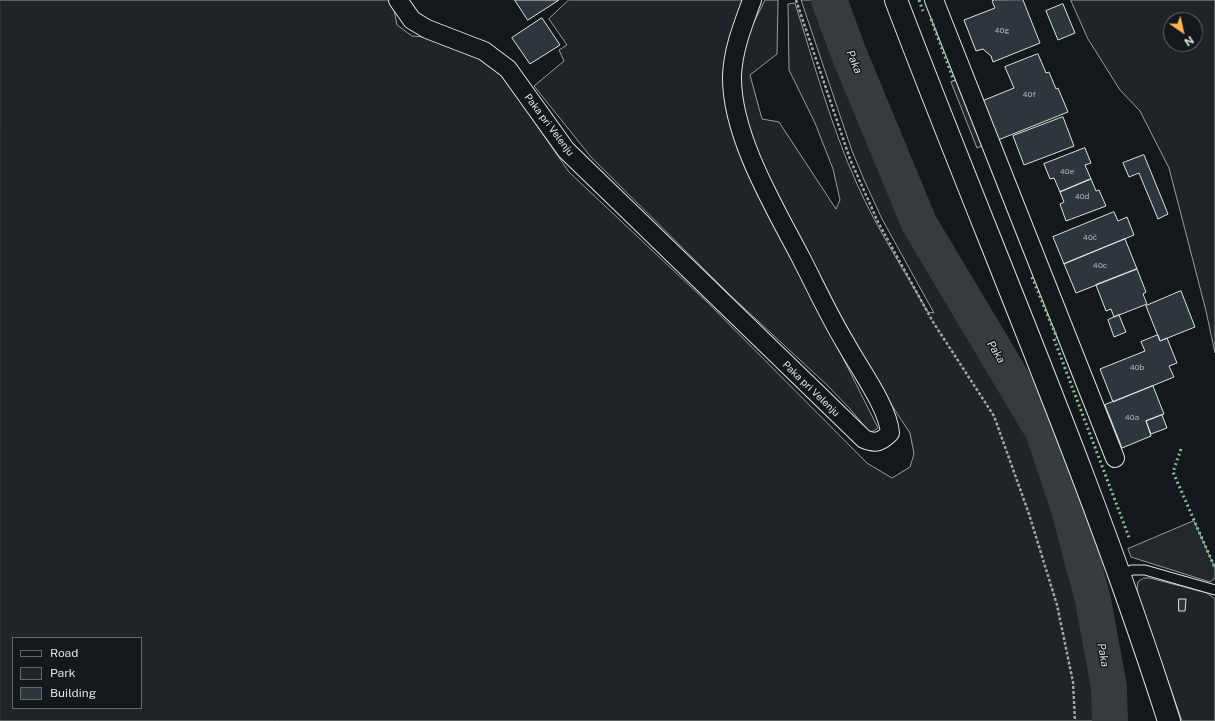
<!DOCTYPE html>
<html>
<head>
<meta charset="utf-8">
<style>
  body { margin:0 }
  #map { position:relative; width:1215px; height:721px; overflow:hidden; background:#14181c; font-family:"Public Sans",sans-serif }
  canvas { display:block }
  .legend { position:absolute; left:12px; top:637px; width:130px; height:72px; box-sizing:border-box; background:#14181c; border:1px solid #626a69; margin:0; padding:5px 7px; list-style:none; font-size:12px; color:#d8e6dc }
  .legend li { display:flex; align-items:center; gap:8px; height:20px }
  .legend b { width:20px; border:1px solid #626a69 }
  .north { position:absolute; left:1163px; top:12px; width:40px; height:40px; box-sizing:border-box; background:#14181c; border:1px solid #626a69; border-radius:50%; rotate:146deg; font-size:11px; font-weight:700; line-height:16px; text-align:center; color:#d8e6dc }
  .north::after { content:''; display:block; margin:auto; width:14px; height:18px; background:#ffb74d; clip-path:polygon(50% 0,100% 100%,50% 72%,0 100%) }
</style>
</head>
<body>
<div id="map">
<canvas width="1215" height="721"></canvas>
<ul class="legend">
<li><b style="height:5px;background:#14181c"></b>Road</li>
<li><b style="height:11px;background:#202428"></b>Park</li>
<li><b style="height:11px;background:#2c363c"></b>Building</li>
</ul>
<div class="north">N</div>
</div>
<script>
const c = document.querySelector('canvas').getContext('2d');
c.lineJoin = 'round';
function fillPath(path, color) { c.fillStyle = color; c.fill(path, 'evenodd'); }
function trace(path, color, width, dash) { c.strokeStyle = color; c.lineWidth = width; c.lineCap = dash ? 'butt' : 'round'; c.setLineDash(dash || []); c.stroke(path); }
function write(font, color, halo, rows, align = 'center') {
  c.font = font + ' "Public Sans",sans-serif'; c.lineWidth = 3; c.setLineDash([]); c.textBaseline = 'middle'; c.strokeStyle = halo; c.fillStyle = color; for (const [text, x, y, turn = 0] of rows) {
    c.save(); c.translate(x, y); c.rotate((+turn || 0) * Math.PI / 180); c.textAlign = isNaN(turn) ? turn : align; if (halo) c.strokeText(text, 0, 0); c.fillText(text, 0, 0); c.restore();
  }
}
const green = new Path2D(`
  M 0,0 L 392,0 L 397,25 L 412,36 L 438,38 L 495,65 L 569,172 L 708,303 L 867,463 L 892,478 L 910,467 L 914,454 L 910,433 L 883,392 L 830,296 L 764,166 L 747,126 L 741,94 L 741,59 L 745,40 L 765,0 L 778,0 L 777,54 L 750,75 L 762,119 L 779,122 L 836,209 L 840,200 L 833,169 L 815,123 L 789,70 L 788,4 L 795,3 C 814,63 831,126 857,184 C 877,229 904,270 928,312 L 934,313 L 882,219 L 865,182 L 852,151 L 801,0 L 817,0 L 857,112 L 880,167 L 932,261 L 1036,436 L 1065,512 L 1084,586 L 1100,681 L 1100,721 L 0,721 ZM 13,638 L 141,638 L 141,708 L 13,708 Z
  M 569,0 L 745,0 L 725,67 L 802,276 L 878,428 L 870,433 L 851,410 L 828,386 L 730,295 L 591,157 L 534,86 L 564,61 L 559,50 L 567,45 L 549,19 Z
  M 1071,0 L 1215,0 L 1215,353 L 1206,311 L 1169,168 L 1140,111 L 1120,90 L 1088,39 ZM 1171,20 L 1195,20 L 1195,44 L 1171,44 Z
  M 1144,578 L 1150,578 L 1207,593 L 1215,599 L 1215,721 L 1182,721 L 1139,598 L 1137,589 L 1138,582 Z`);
fillPath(green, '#202428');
trace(green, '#939e99', 1);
const parking = new Path2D(`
  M 958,80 L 983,145 L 977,148 L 951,82 Z
  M 1194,521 L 1215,568 L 1215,578 L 1210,582 L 1131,557 L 1128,549 Z`);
fillPath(parking, '#24282b');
trace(parking, '#939e99', 1);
trace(new Path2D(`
  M 829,0 L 849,54 L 919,223 L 1043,431 L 1069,509 L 1093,600 L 1109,687 L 1110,721`), '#363b3e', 36);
const building = new Path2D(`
  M 515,0 L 559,0 L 528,20 Z
  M 1023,0 L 1040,43 L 993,62 L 991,56 L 983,49 L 976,51 L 964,20 L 995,8 L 992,1 L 994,0 Z
  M 1063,4 L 1075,33 L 1058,40 L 1046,11 Z
  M 542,18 L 560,45 L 530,64 L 512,38 Z
  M 1038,54 L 1046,73 L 1049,72 L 1056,89 L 1058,88 L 1068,112 L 998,140 L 982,101 L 1014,88 L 1005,67 Z
  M 1063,117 L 1074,146 L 1024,165 L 1013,136 Z
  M 1085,148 L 1091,163 L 1085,165 L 1091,179 L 1060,192 L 1054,178 L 1050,179 L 1044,164 Z
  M 1144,155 L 1168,214 L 1158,219 L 1139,173 L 1129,177 L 1123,163 Z
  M 1091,179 L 1096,191 L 1099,190 L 1106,206 L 1066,221 L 1060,204 L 1064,202 L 1060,192 Z
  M 1114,212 L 1118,221 L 1127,217 L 1134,235 L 1064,264 L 1053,237 Z
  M 1125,239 L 1137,269 L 1076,293 L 1064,264 Z
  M 1137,269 L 1146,292 L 1143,294 L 1147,304 L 1114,317 L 1111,309 L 1106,311 L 1096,285 Z
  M 1181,291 L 1195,327 L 1160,341 L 1146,306 Z
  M 1119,315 L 1126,332 L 1114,337 L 1108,320 Z
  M 1158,335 L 1160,341 L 1167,338 L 1177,363 L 1169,366 L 1174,377 L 1113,402 L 1100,369 L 1145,351 L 1141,342 Z
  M 1153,386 L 1164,414 L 1146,421 L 1151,436 L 1122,448 L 1105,405 Z
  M 1162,415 L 1167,428 L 1151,434 L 1146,421 Z
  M 1179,599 L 1186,599 L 1185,611 L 1179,611 Z`);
fillPath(building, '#2c363c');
trace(building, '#d8e6dc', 1);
const service = new Path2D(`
  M 1119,575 L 1132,570 L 1145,570 L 1215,590`);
const minor = new Path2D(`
  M 398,0 L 412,20 L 427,29 L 484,51 L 508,69 L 566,150 L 864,439 C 876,444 881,442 890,433 C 888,407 859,368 846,344 C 829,316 815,285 800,256 C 773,205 731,134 732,76 C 733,49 743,25 752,0
  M 934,0 L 1115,458`);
const primary = new Path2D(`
  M 896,0 C 987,240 1091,476 1169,721`);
trace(service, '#d8e6dc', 11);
trace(minor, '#d8e6dc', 20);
trace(primary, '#d8e6dc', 24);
trace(new Path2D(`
  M 796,0 L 850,159 L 878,222 L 933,322 L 994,416 L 1029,514 L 1057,605 L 1073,682 L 1075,721`), '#9da8a2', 2.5, [3, 2]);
trace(service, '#14181c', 9);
trace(minor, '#14181c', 18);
trace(primary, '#14181c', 22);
trace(new Path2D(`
  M 919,0 L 923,11
  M 931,19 L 954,81
  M 1032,277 L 1057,338
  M 1054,339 L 1130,540
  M 1181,449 L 1173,472 L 1215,568`), '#8ac095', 3, [2, 3]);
write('8px', '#adbab4', null, [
  ["40g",1002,31],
  ["40f",1029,95],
  ["40e",1067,172],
  ["40d",1082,197],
  ["40č",1090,238],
  ["40c",1100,266],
  ["40b",1137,368],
  ["40a",1132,418]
]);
write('10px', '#d8e6dc', '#14181c', [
  ["Paka pri Velenju",549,125,53],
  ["Paka pri Velenju",811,389,44]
]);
write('italic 11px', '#d8e6dc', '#14181c', [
  ["Paka",854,62,68],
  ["Paka",996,352,59],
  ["Paka",1103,655,80]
]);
</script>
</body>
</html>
